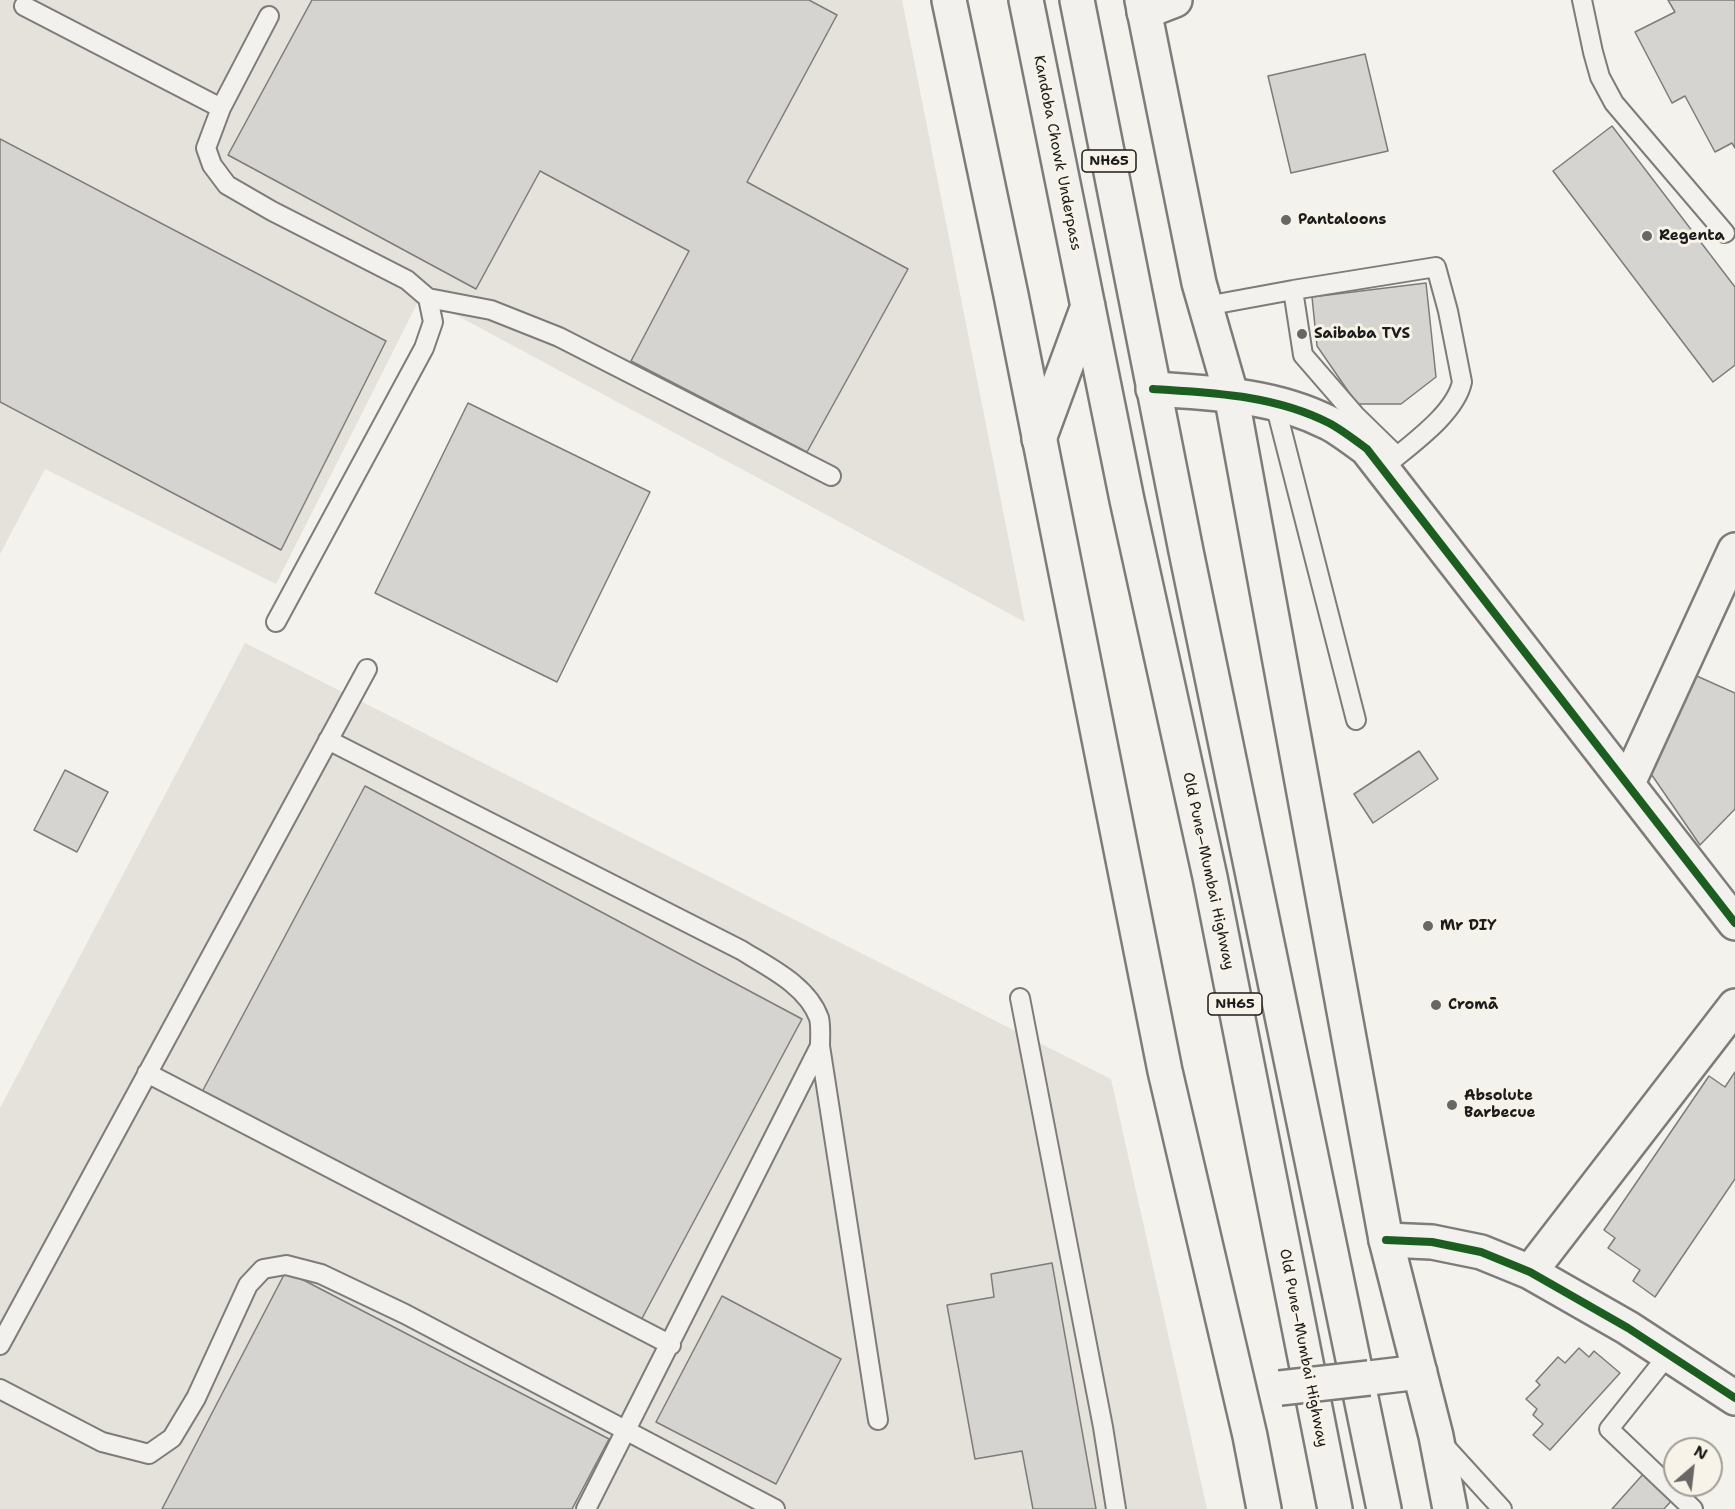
<!DOCTYPE html>
<html>
<head>
<meta charset="utf-8">
<style>
  body { margin:0 }
  #map { position:relative; width:1735px; height:1509px; overflow:hidden; background:#f4f2ec; font-family:"Shantell Sans",sans-serif }
  canvas { display:block }
  .north { position:absolute; left:1663px; top:1437px; width:60px; height:60px; box-sizing:border-box; background:#f7f3e8; border:2px solid #9f9d96; border-radius:50%; rotate:28deg; font-size:16px; font-weight:700; line-height:24px; text-align:center; color:#1c1c1c }
  .north::after { content:''; display:block; margin:auto; width:21px; height:27px; background:#686765; clip-path:polygon(50% 0,100% 100%,50% 72%,0 100%) }
</style>
</head>
<body>
<div id="map">
<canvas width="1735" height="1509"></canvas>
<div class="north">N</div>
</div>
<script>
const c = document.querySelector('canvas').getContext('2d');
c.lineJoin = 'round';
function fillPath(path, color) { c.fillStyle = color; c.fill(path, 'evenodd'); }
function trace(path, color, width, dash) { c.strokeStyle = color; c.lineWidth = width; c.lineCap = dash ? 'butt' : 'round'; c.setLineDash(dash || []); c.stroke(path); }
function write(font, color, halo, rows, align = 'center') {
  c.font = font + ' "Shantell Sans",sans-serif'; c.lineWidth = 6; c.setLineDash([]); c.textBaseline = 'middle'; c.strokeStyle = halo; c.fillStyle = color; for (const [text, x, y, turn = 0] of rows) {
    c.save(); c.translate(x, y); c.rotate((+turn || 0) * Math.PI / 180); c.textAlign = isNaN(turn) ? turn : align; if (halo) c.strokeText(text, 0, 0); c.fillText(text, 0, 0); c.restore();
  }
}
fillPath(new Path2D(`
  M 0,0 L 902,0 L 1025,622 L 421,296 L 276,584 L 45,469 L 0,554 Z
  M 245,643 L 1111,1079 L 1207,1509 L 0,1509 L 0,1108 Z`), '#e4e2da');
const building = new Path2D(`
  M 312,0 L 809,0 L 837,15 L 747,182 L 908,269 L 807,452 L 631,361 L 689,251 L 540,171 L 476,289 L 228,155 Z
  M 1668,0 L 1735,0 L 1735,148 L 1732,143 L 1715,152 L 1685,96 L 1672,103 L 1635,32 L 1675,12 Z
  M 1365,54 L 1388,151 L 1291,173 L 1268,76 Z
  M 1612,126 L 1735,287 L 1735,365 L 1713,382 L 1553,171 Z
  M 0,139 L 386,341 L 281,550 L 0,402 Z
  M 1426,283 L 1436,377 L 1401,404 L 1357,404 L 1317,346 L 1312,297 Z
  M 468,403 L 650,492 L 557,682 L 375,593 Z
  M 1690,673 L 1735,693 L 1735,809 L 1700,845 L 1647,768 Z
  M 1419,751 L 1438,779 L 1373,823 L 1354,794 Z
  M 65,770 L 108,792 L 77,852 L 34,830 Z
  M 365,786 L 802,1019 L 639,1324 L 202,1092 Z
  M 1735,1072 L 1735,1179 L 1655,1297 L 1633,1281 L 1640,1270 L 1608,1248 L 1615,1238 L 1604,1230 L 1709,1076 L 1725,1087 Z
  M 1052,1263 L 1096,1509 L 1033,1509 L 1022,1451 L 975,1459 L 947,1305 L 994,1297 L 991,1274 Z
  M 286,1271 L 609,1439 L 572,1509 L 162,1509 Z
  M 722,1296 L 841,1359 L 776,1484 L 656,1422 Z
  M 1579,1348 L 1589,1357 L 1594,1351 L 1620,1373 L 1550,1450 L 1533,1435 L 1543,1424 L 1533,1415 L 1537,1409 L 1526,1399 L 1540,1385 L 1536,1381 L 1558,1357 L 1565,1363 Z
  M 1645,1472 L 1674,1498 L 1664,1509 L 1612,1509 Z`);
fillPath(building, '#d5d4d0');
trace(building, '#7d7c7a', 1.5);
const lane = new Path2D(`
  M 1582,0 L 1593,52 L 1600,77 L 1614,103 L 1725,233
  M 24,6 L 221,108
  M 269,16 L 221,108 L 206,148 L 212,165 L 227,185 L 272,211 L 407,280 L 428,298 L 433,322 L 424,348 L 276,622
  M 1293,290 L 1303,355 L 1355,415 L 1397,456
  M 428,298 L 491,310 L 559,337 L 831,476
  M 1206,306 L 1293,290 L 1436,267 L 1448,311 L 1462,382 C 1455,415 1408,446 1383,468
  M 1275,404 L 1356,720
  M 328,740 L 741,950 C 768,967 807,985 819,1018 C 821,1026 820,1038 820,1046 L 586,1509
  M 1020,998 L 1103,1427 L 1116,1509
  M 820,1046 L 878,1420
  M 147,1073 L 671,1345
  M 0,1345 L 367,669
  M 1668,1355 L 1609,1429 L 1693,1509
  M 0,1389 L 102,1442 L 149,1454 L 172,1438 L 196,1398 L 248,1285 L 263,1269 L 286,1265 L 321,1274 L 405,1314 L 775,1509
  M 1441,1442 L 1502,1509`);
const street = new Path2D(`
  M 1153,389 C 1214,393 1274,395 1329,423 C 1342,430 1355,440 1367,449 L 1735,923
  M 1628,783 L 1735,550
  M 1386,1240 L 1432,1242 L 1481,1252 L 1530,1272 L 1628,1328 L 1735,1398
  M 1530,1272 L 1735,1006`);
const secondary = new Path2D(`
  M 1144,12 L 1175,0`);
const primary = new Path2D(`
  M 949,0 L 1011,295 L 1165,1071 L 1250,1436 L 1264,1509
  M 1142,0 L 1199,283 L 1231,394 L 1386,1240 L 1436,1436 L 1450,1509
  M 1369,1378 L 1420,1372`);
const highway = new Path2D(`
  M 1026,0 L 1127,500 L 1210,877 L 1335,1509
  M 1077,0 L 1186,551 L 1384,1509
  M 1039,439 L 1088,306`);
trace(lane, '#7d7c7a', 22);
trace(street, '#7d7c7a', 38);
trace(secondary, '#7d7c7a', 38);
trace(primary, '#7d7c7a', 38);
trace(highway, '#7d7c7a', 38);
trace(lane, '#f2f1ed', 18);
trace(street, '#f2f1ed', 33);
trace(secondary, '#f2f1ed', 33);
trace(primary, '#f2f1ed', 33);
trace(highway, '#f2f1ed', 33);
const primaryBridge = new Path2D(`
  M 1280,1388 L 1369,1378`);
trace(primaryBridge, '#7d7c7a', 38, []);
trace(primaryBridge, '#f2f1ed', 33);
trace(new Path2D(`
  M 1153,389 C 1214,393 1274,395 1329,423 C 1342,430 1355,440 1367,449 L 1735,923
  M 1386,1240 L 1432,1242 L 1481,1252 L 1530,1272 L 1628,1328 L 1735,1398`), '#1b5e20', 8);
for (const [x, y, r, color] of [
  [1286,220,6,"#686765"],
  [1647,236,6,"#686765"],
  [1302,334,6,"#686765"],
  [1428,926,6,"#686765"],
  [1436,1005,6,"#686765"],
  [1452,1105,6,"#686765"]
]) { const dot = new Path2D(); dot.arc(x, y, r, 0, 2 * Math.PI); c.fillStyle = color; c.fill(dot); trace(dot, '#f7f3e8', 2); }
for (const [x, y, w] of [
  [1109,161,54],
  [1235,1004,54]
]) { const box = new Path2D(); box.roundRect(x - w / 2, y - 11, w, 22, 4.5); c.fillStyle = '#f7f3e8'; c.fill(box); trace(box, '#1c1c1c', 1.5); }
write('bold 14px', '#1c1c1c', null, [
  ["NH65",1109,161],
  ["NH65",1235,1004]
]);
write('15px', '#1c1c1c', '#f7f3e8', [
  ["Kandoba Chowk Underpass",1057,153,79],
  ["Old Pune–Mumbai Highway",1208,871,78],
  ["Old Pune–Mumbai Highway",1303,1348,79]
]);
write('bold 15px', '#1c1c1c', '#f7f3e8', [
  ["Pantaloons",1298,220],
  ["Regenta",1659,236],
  ["Saibaba TVS",1314,334],
  ["Mr DIY",1440,926],
  ["Cromā",1448,1005],
  ["Absolute",1464,1096],
  ["Barbecue",1464,1113]
], 'left');
</script>
</body>
</html>
